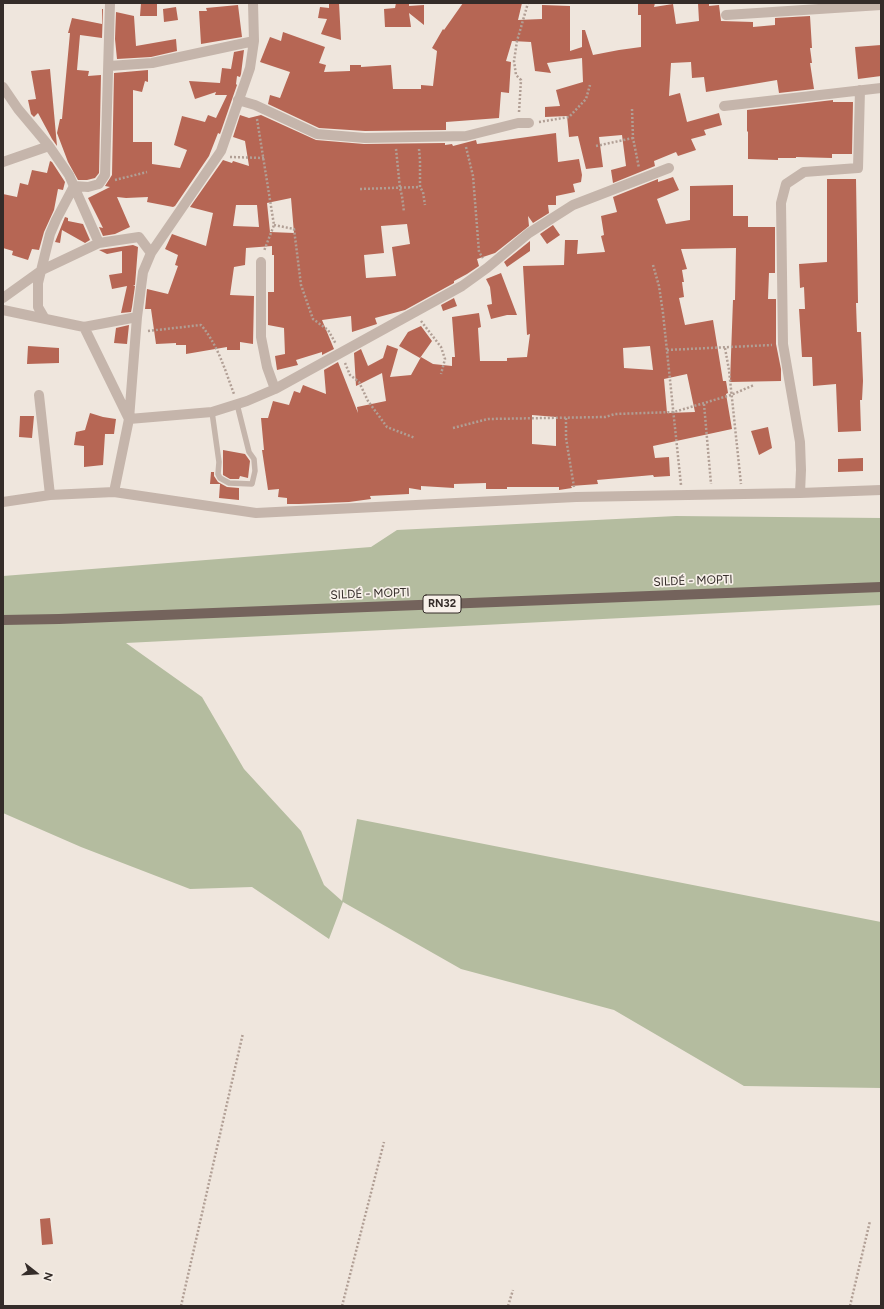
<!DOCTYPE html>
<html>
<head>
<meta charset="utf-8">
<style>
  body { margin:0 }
  #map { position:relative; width:884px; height:1309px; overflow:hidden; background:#efe6dd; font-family:Figtree,sans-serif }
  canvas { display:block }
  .frame { position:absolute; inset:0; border:4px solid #342c29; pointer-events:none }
  .north { position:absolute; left:16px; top:1253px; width:40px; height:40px; -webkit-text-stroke:3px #f7f0e9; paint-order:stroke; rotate:107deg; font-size:11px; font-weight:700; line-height:16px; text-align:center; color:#342c29 }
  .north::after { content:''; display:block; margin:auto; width:14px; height:18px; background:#342c29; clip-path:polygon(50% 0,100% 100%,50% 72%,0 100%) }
</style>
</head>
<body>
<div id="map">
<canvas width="884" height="1309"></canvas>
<div class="frame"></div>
<div class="north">N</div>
</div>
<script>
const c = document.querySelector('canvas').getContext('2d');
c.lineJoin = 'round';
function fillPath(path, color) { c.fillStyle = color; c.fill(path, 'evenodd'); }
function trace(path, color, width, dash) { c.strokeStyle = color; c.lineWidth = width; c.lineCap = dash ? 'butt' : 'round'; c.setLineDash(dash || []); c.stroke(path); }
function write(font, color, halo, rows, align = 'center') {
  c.font = font + ' Figtree,sans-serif'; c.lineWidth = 3.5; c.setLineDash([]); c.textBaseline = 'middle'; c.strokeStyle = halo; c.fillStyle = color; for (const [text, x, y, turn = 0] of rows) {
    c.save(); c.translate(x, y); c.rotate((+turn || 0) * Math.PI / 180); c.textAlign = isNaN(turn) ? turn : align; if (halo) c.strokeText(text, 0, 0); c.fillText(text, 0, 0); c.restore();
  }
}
fillPath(new Path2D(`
  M 676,516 L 881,518 L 881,605 L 126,643 L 202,697 L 244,769 L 301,831 L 324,885 L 342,901 L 357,819 L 881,922 L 881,1088 L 744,1086 L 614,1010 L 461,969 L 343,902 L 329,939 L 252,887 L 190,889 L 81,847 L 3,813 L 3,576 L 371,547 L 397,530 Z`), '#b4bc9f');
fillPath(new Path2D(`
  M 141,3 L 157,3 L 157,16 L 140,16 Z
  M 329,3 L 339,3 L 341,40 L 321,34 L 327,19 L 318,18 L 320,7 L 329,8 Z
  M 396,3 L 409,3 L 409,6 L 424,5 L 424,25 L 409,13 L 411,27 L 385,27 L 384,9 L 395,8 Z
  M 463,3 L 522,3 L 518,20 L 542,19 L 542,5 L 570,6 L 570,51 L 582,47 L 582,30 L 585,30 L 593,55 L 619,50 L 641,47 L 641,15 L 638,15 L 638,3 L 655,3 L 654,7 L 673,4 L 676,24 L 699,21 L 698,3 L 709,3 L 709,6 L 719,5 L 721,21 L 753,22 L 753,27 L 775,25 L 775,18 L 810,16 L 812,48 L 810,48 L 812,63 L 810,63 L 814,89 L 779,93 L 777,80 L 706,92 L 704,77 L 692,78 L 691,62 L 671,63 L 669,96 L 680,93 L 687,122 L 719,113 L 722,125 L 704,130 L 706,135 L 691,139 L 696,150 L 678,156 L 676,152 L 654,161 L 655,166 L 613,183 L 611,170 L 626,166 L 622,135 L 599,137 L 603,167 L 586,169 L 578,136 L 569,137 L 567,116 L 545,117 L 545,107 L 560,106 L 556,90 L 583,82 L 582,58 L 547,63 L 551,73 L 535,71 L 531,42 L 512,41 L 506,61 L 511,62 L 509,93 L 501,92 L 499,118 L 446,122 L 446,130 L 365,131 L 319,128 L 268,104 L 270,95 L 280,98 L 290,72 L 260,62 L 270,37 L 281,41 L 283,32 L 325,47 L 319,63 L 326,65 L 324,72 L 350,71 L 350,65 L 361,65 L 361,67 L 391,65 L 393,89 L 421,89 L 421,85 L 433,86 L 437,51 L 432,48 L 443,29 L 444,30 Z
  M 238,5 L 242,37 L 201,44 L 199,11 L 207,11 L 206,8 Z
  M 176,7 L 178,20 L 164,22 L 163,9 Z
  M 102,9 L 103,9 L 102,38 L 80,35 L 77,70 L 89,71 L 88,76 L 101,75 L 99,173 L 95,178 L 87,180 L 78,180 L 68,162 L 57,133 L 60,119 L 62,119 L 70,33 L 68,33 L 72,18 L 102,24 Z
  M 116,12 L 134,16 L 136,46 L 176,39 L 177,51 L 151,57 L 117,59 L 115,39 Z
  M 881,45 L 881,76 L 858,79 L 855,47 Z
  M 244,50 L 241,74 L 240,77 L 237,76 L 236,84 L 237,85 L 220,134 L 218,133 L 209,156 L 175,206 L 173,207 L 147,202 L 148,197 L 126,198 L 117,197 L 130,227 L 115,234 L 103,236 L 99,227 L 103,228 L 88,198 L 110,187 L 105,186 L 112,175 L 114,73 L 148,70 L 148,82 L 145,81 L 142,92 L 133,90 L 133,142 L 152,142 L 152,164 L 180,168 L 187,150 L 174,145 L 182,116 L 205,122 L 208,115 L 216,118 L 227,95 L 215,95 L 216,92 L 195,99 L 189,81 L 220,83 L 222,68 L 231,69 L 234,52 Z
  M 50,69 L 57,146 L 52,139 L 38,113 L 34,117 L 31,114 L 28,100 L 36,99 L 31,71 Z
  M 833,100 L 833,102 L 853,102 L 852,154 L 832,154 L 832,158 L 796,157 L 796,158 L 778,158 L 778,160 L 748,159 L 748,132 L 747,131 L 747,110 Z
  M 240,115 L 249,118 L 261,115 L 316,140 L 364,144 L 445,143 L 445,145 L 452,144 L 453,146 L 476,140 L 477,144 L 556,133 L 558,162 L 579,159 L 582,175 L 581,182 L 573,184 L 575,192 L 556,196 L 556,205 L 548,205 L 549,213 L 533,223 L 528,216 L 529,226 L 495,253 L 477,259 L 479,266 L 467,274 L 454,281 L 454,283 L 405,310 L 375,318 L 377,324 L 352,332 L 351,316 L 322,320 L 334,349 L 322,355 L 322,352 L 296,360 L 298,365 L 277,370 L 275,356 L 285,354 L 284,328 L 268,325 L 268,292 L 274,292 L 274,255 L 272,255 L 272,246 L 246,248 L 245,265 L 234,267 L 230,295 L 254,296 L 253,344 L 240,342 L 240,350 L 227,350 L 227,347 L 186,354 L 186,345 L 176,345 L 176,343 L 156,344 L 151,309 L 145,309 L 147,289 L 168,294 L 178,266 L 175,265 L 178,255 L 165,249 L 172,234 L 206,246 L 213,213 L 190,207 L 223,160 L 232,163 L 233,161 L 249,166 L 245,141 L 233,137 ZM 291,198 L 294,233 L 270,232 L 267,203 ZM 236,205 L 257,205 L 259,227 L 233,226 ZM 407,224 L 410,244 L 392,247 L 396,276 L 366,278 L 364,255 L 384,253 L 381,226 Z
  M 50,161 L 52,162 L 65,182 L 63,190 L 58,189 L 54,210 L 44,232 L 39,250 L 32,249 L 28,260 L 12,255 L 13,251 L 3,248 L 3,194 L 17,197 L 20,183 L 28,185 L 32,170 L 47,173 Z
  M 673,177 L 679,190 L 657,199 L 666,224 L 690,220 L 690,186 L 733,185 L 733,216 L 748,216 L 748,227 L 775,227 L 775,273 L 769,273 L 768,299 L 776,299 L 776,344 L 781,369 L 781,381 L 730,382 L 733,300 L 735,300 L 736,248 L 681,249 L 687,269 L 682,270 L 684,282 L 682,282 L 684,297 L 679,298 L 685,325 L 713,320 L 723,381 L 726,381 L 728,393 L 726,394 L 732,429 L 653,446 L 655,458 L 669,457 L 670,476 L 654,477 L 653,475 L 597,480 L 598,484 L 571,486 L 572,488 L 559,490 L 559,487 L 507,487 L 507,489 L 486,489 L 486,483 L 454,484 L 454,488 L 421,486 L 421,490 L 409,488 L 409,494 L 370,496 L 371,499 L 349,502 L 299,504 L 287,504 L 287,498 L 278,497 L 279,489 L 268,490 L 262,450 L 264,450 L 261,418 L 268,418 L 273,401 L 289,405 L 294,391 L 300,393 L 303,385 L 326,394 L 324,370 L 338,362 L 358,413 L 357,407 L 386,401 L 382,373 L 356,386 L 354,353 L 361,349 L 368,366 L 383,358 L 387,345 L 398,349 L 390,377 L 411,375 L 421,357 L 433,364 L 452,366 L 452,357 L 455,357 L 452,317 L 479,313 L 481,327 L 478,328 L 480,361 L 507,361 L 507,358 L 527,357 L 530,334 L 527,335 L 523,266 L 564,265 L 565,240 L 578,240 L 577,254 L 605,252 L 601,236 L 604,235 L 601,216 L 617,212 L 613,197 L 658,179 L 658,182 ZM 650,346 L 653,370 L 624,368 L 623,348 ZM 687,374 L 695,412 L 667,413 L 664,379 ZM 532,415 L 556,417 L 556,446 L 532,444 Z
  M 827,179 L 856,179 L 858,303 L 856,303 L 857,332 L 861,332 L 863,381 L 862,400 L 860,400 L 861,431 L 838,432 L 836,384 L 813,386 L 812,357 L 802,357 L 799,309 L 805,309 L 804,287 L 800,288 L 799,264 L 827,262 Z
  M 65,217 L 68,218 L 68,221 L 83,224 L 90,240 L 85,243 L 62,230 L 60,243 L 55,242 Z
  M 553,225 L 560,235 L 547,244 L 540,234 Z
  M 530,241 L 530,251 L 507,267 L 504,262 Z
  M 133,245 L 138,247 L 135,285 L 133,286 L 135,286 L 132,307 L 131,312 L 121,313 L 127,286 L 112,289 L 109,275 L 122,273 L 122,251 L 107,254 L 99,250 Z
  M 501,273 L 517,315 L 507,315 L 491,319 L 487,305 L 492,304 L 490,287 L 486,279 Z
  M 454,298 L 457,306 L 443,311 L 441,305 Z
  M 129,325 L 127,344 L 114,343 L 116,328 Z
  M 421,326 L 432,341 L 420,358 L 399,346 L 408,332 Z
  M 28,346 L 59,348 L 59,363 L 27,364 Z
  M 90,413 L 103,417 L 116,419 L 114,434 L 105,434 L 103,465 L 84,467 L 84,446 L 74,445 L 76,432 L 85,430 Z
  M 20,416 L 34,416 L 32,438 L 19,437 Z
  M 768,427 L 772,448 L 759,455 L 751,431 Z
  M 223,450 L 245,454 L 250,461 L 248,478 L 240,476 L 239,479 L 230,479 L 223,475 Z
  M 863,458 L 863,471 L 838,472 L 838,459 Z
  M 211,472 L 214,472 L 214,476 L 218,482 L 227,487 L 239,488 L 239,500 L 219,498 L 220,484 L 210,484 Z
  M 50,1218 L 53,1244 L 42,1245 L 40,1219 Z`), '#b66654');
trace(new Path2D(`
  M 632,109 L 633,138 L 639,168
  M 519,112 L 521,80 L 516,75 L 514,61 L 517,41 L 528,3
  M 257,119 L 274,225 L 264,251
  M 539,122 L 569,117 L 586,99 L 590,85
  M 596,146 L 633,138
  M 466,147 L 473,176 L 479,252 L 483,258
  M 396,149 L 400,188 L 402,196 L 404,212
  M 419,149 L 420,160 L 420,187 L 423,192 L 425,205
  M 230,157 L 264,158
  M 115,180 L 147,172
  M 360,189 L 420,187
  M 274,225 L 294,229 L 301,285 L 313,319 L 328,330 L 336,344
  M 653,265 L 659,286 L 663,313 L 681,485
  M 421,321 L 441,347 L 445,359 L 441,374
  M 148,331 L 201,325 C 218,345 225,370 234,394
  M 725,348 L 729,370 L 741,484
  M 667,350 L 772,345
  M 345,363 L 350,375 L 359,382 L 368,401 L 387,427 L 415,438
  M 704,404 L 711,484
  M 566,418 L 566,438 L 574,487
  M 453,428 L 488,419 L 605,417 L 615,414 L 674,412 L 731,395 L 754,385
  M 181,1306 L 243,1033
  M 342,1306 L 384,1142
  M 508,1306 L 513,1290
  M 850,1306 L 870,1221`), '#b19f95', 2.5, [2, 2]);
trace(new Path2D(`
  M 212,412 L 219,462 L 218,474 L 220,478 L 229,483 L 252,484 L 255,471 L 254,459 L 249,452 L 237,404`), '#c5b5ab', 5.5);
trace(new Path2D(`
  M 726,15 L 881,5
  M 109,66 L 152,63 L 254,41
  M 3,87 L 18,109 L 49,146 L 69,175 L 99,243
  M 238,100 L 255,105 L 317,134 L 365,138 L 466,136 L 518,123 L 529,123
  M 724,106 L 881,88
  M 3,162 L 49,146
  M 261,262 L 261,337 L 267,367 L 275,389
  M 3,298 L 42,270 L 99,243 L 139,237 L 151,253
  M 3,310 L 84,327 L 137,317
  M 45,319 L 38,307 L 38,283 L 50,234 L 56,220 L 74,186 L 88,187 L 99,184 L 105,175 L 110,3
  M 84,327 L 129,419 L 212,412 L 247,401 L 275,389 L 462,286 L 487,268 L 529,233 L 573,205 L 669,168
  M 39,395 L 50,495
  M 114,492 L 129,419 L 137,317 L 143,272 L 151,253 L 221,151 L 250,68 L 254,41 L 253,3
  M 800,493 L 801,470 L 800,442 L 783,344 L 781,203 L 786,184 L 804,172 L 858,168 L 860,90
  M 3,502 L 50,495 L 114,492 L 256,513 L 576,497 L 800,493 L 881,490`), '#c5b5ab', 10);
trace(new Path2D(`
  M 3,620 L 59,619 L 881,587`), '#74635c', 10);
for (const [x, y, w] of [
  [442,604,38]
]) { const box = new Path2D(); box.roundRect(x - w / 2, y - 9, w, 18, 3); c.fillStyle = '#f7f0e9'; c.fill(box); trace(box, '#342c29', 1); }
write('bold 11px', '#342c29', null, [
  ["RN32",442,604]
]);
write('12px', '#342c29', '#f7f0e9', [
  ["SILDÉ - MOPTI",693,581,-2],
  ["SILDÉ - MOPTI",370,594,-2]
]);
</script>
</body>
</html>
